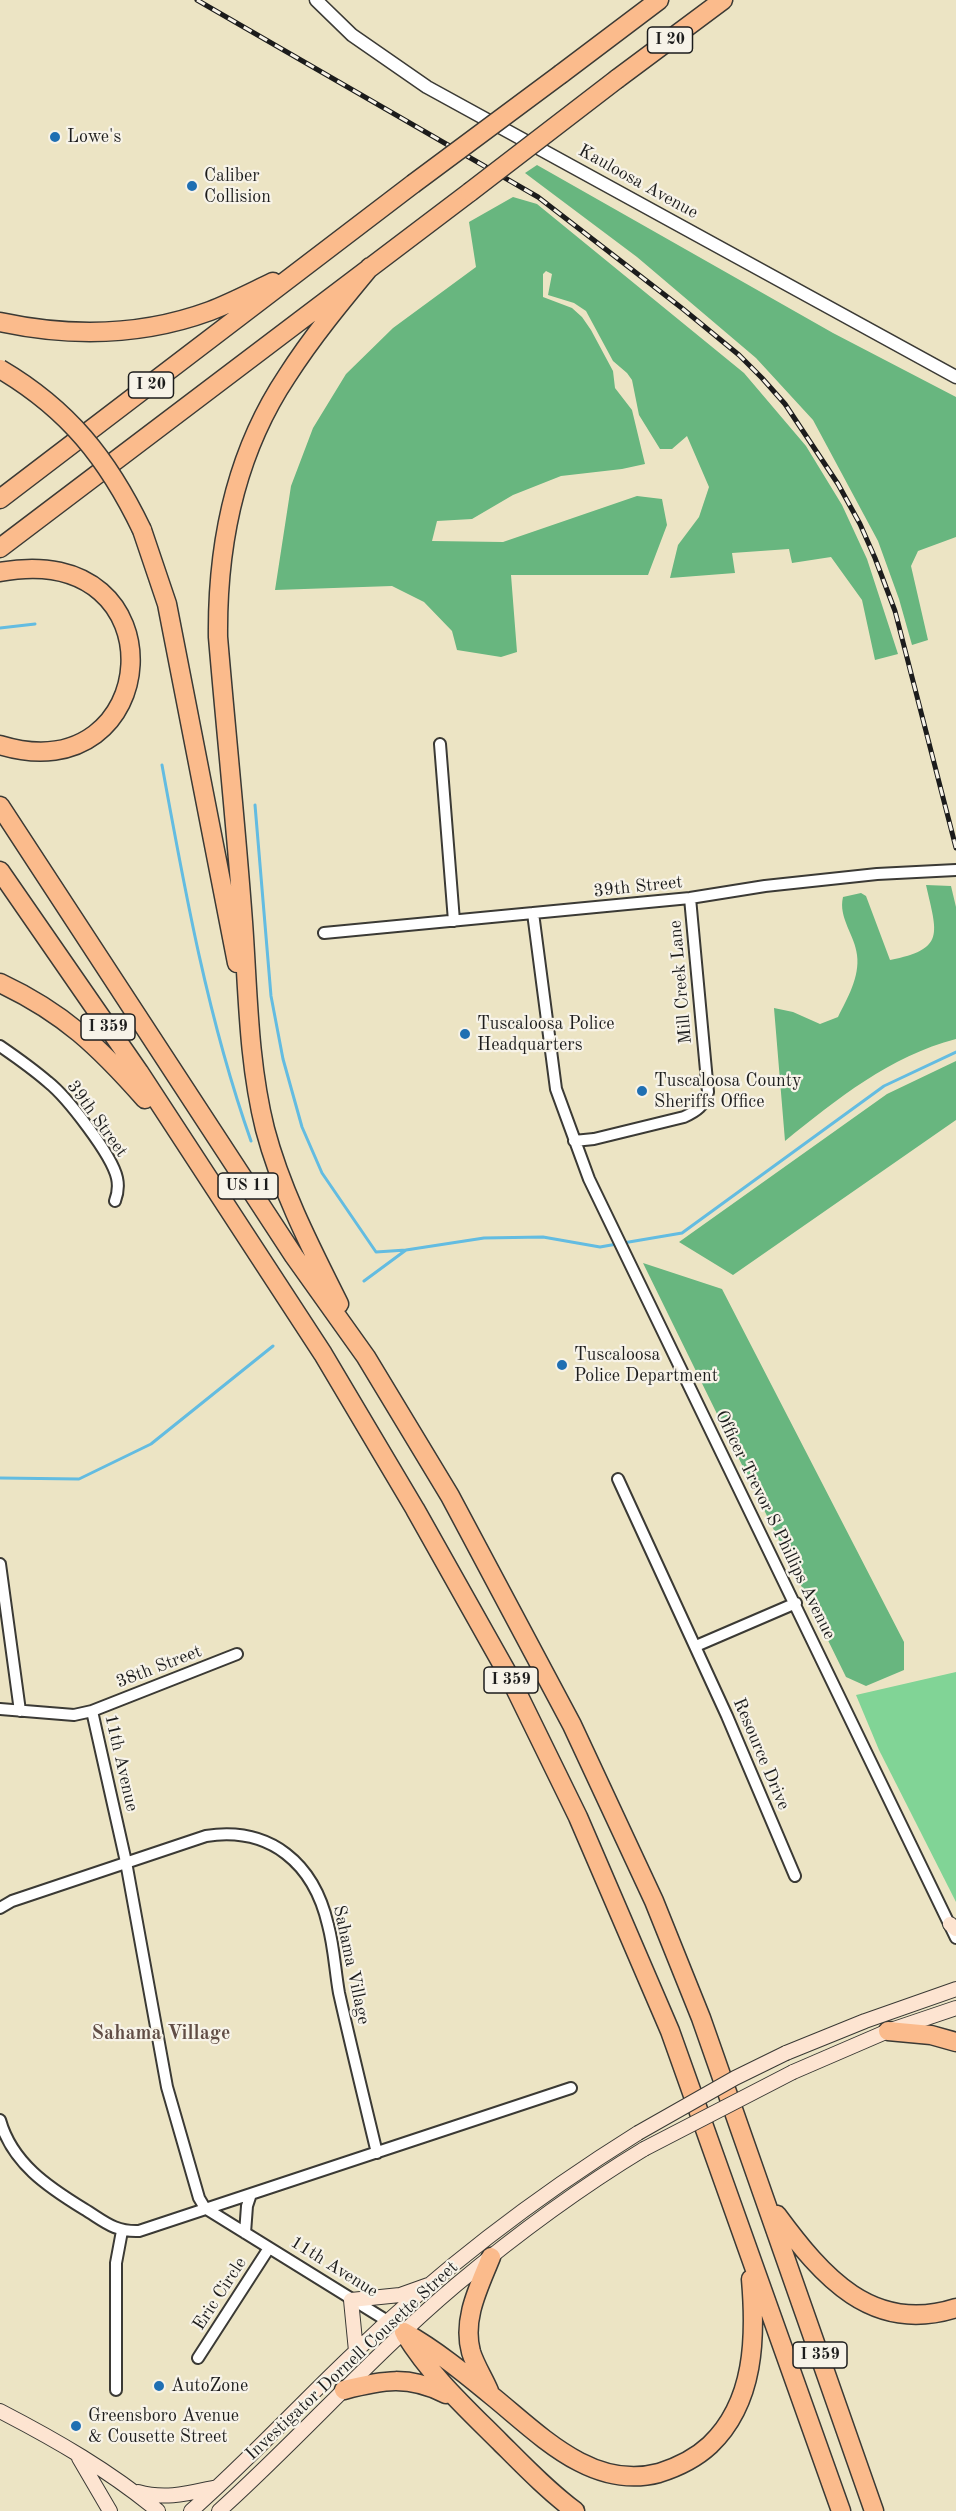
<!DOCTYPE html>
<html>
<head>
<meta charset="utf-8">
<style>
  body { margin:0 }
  canvas { display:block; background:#ece4c4 }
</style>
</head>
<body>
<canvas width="956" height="2511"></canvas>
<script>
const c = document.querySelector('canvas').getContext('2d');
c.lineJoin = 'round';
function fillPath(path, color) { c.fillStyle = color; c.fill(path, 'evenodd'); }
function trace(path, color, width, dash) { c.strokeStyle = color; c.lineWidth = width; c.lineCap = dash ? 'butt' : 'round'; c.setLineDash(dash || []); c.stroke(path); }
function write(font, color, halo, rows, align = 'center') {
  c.font = font + ' "Old Standard TT",serif'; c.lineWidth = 4.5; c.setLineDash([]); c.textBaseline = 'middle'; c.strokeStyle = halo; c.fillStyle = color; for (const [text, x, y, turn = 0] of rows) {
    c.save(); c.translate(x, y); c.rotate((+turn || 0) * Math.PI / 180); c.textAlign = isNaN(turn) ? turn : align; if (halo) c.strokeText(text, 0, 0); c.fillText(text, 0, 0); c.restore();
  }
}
fillPath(new Path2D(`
  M 956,1672 L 956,1902 L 879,1750 L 856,1695 Z`), '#81d496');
fillPath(new Path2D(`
  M 537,165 L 833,333 L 956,397 L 956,537 L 918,551 L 911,566 L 928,640 L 912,645 L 899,599 L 878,541 L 813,420 L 756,358 L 637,257 L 525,173 Z
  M 513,197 L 537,204 L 744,373 L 806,446 L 842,505 L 867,559 L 898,654 L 875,660 L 862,600 L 831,557 L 792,563 L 789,549 L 732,553 L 735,573 L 670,578 L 678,545 L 699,517 L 709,487 L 687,436 L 672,449 L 660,449 L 639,415 L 632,380 L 627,373 L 613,361 L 586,311 L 574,303 L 548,295 L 552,274 L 546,271 L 543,274 L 543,297 L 572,308 L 582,317 L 591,330 L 613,371 L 615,388 L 632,410 L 645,464 L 622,469 L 561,476 L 513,495 L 472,519 L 437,521 L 432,541 L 503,542 L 637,496 L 662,499 L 667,525 L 648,575 L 511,575 L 517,652 L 501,657 L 457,650 L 452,631 L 424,602 L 392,586 L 275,590 L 291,486 L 313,428 L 346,374 L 393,328 L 476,267 L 469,222 Z
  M 926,885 L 951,886 L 956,907 L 956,1039 C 890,1056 837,1099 785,1141 L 774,1008 L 793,1012 L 820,1024 L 838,1017 C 847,999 860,977 857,955 C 855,935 838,918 843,897 L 861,893 L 866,896 L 890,960 C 946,949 937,934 926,885 Z
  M 956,1061 L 956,1120 L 733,1275 L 679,1242 L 887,1094 Z
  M 643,1263 L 722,1289 L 904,1642 L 904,1670 L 866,1686 L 846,1677 Z`), '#68b67f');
trace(new Path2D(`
  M 0,628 L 35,624
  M 162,765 C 185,892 208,1019 251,1141
  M 255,805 L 271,996 L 283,1059 L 302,1127 L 322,1173 L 376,1252 L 406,1250
  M 623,1243 L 682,1233 L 884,1086 L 956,1052
  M 364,1281 L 406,1250 L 484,1238 L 543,1237 L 600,1247 L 617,1244
  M 0,1478 L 79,1479 L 151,1444 L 273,1346`), '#63bce1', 3);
const minor = new Path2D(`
  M 440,744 L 454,921
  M 533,913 L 556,1089 L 589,1179 L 956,1938
  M 324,933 L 690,898 L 765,886 L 877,874 L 956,870
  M 0,1046 C 16,1057 33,1069 48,1082 C 67,1097 112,1155 117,1178 C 119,1187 118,1193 115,1201
  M 574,1141 L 594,1139 L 684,1117 C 697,1111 704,1106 708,1092 L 690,898
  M 618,1479 L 727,1716 L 795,1876
  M 0,1564 L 20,1711
  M 696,1646 L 796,1603
  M 0,1709 L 74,1715 L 92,1711 L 237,1654
  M 92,1711 L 126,1862 L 167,2087 L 199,2198 L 205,2208 L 389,2322
  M 0,1908 L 12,1901 L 206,1836 C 271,1826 314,1864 328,1925 C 334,1947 335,1970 339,1993 C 351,2046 364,2099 377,2153
  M 0,2120 C 12,2163 48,2187 84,2209 C 104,2221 114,2232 139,2231 L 571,2088
  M 245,2233 L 247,2206 L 251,2194
  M 198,2358 L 269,2248
  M 116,2390 L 116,2263 L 122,2231`);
const tertiary = new Path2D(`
  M 316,0 L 352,35 L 427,87 L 956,377`);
const secondary = new Path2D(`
  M 950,1924 L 956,1929
  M 786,2053 L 865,2021 L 956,1989
  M 793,2072 L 888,2031 L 956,2008
  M 356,2351 L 351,2300 L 400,2295 L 428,2285
  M 0,2411 C 56,2440 110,2471 158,2511
  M 79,2458 L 110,2511
  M 138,2492 C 166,2500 189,2493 217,2487
  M 191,2511 C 248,2461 299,2405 354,2353 C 440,2270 537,2196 638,2133
  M 219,2511 C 300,2438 373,2355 456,2285 C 516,2235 578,2189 644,2149`);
const motorway = new Path2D(`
  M 561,74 L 659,0
  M 617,79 L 723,0
  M 0,322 C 70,337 142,336 210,311 C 231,303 252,292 273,282
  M 0,499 L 413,184
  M 142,530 L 167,604 L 237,963
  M 0,548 L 470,192
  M 0,572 C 184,538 164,795 0,745
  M 0,806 L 294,1256 L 366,1357 L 450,1496 L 572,1725 L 654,1901 L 701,2018 L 874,2511
  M 0,871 L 139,1072 L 323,1354 L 415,1509 L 510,1678 L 578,1817 L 670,2031 L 841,2511
  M 0,983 C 64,1013 99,1047 145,1099
  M 339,1304 C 311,1248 281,1190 265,1129 C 248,1061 248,991 243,922 C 236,826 226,732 218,637 C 217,544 235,454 287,376 C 312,337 341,302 370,267
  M 888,2031 L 931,2035 L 956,2042
  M 777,2215 C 822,2276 872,2335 956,2308
  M 404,2332 C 436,2350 464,2373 492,2396 C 539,2434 592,2491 659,2473 C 678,2467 695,2459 710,2445 C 755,2402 756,2337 751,2279
  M 405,2334 C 431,2376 465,2407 500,2442 C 523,2465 548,2491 575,2511
  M 344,2390 C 383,2380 408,2375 446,2394
  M 489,2391 C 484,2379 475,2365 471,2352 C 462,2319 479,2287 491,2257`);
trace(minor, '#3b3a35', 14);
trace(tertiary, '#3b3a35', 15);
trace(secondary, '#3b3a35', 16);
trace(motorway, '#3b3a35', 21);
trace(minor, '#fff', 10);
trace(tertiary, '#fff', 12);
trace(secondary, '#fde4d1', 14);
trace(motorway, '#fbbb8c', 18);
const rail = new Path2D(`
  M 197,0 L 538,197 L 683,309 L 739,355 L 762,378 L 785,404 L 838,484 L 860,524 L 875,558 L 895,611 L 956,848`);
trace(rail, '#1c1c1c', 5);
trace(rail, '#f7f3e8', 3, [9]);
const secondaryBridge = new Path2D(`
  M 638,2133 L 735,2078 L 786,2053
  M 644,2149 L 793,2072`);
const motorwayBridge = new Path2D(`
  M 413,184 L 561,74
  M 470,192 L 617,79
  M 0,369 C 68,409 108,459 142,530`);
trace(secondaryBridge, '#3b3a35', 16, []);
trace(motorwayBridge, '#3b3a35', 21, []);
trace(secondaryBridge, '#fde4d1', 14);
trace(motorwayBridge, '#fbbb8c', 18);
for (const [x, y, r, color] of [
  [55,137,6,"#1f6fb2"],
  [192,186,6,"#1f6fb2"],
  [465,1034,6,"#1f6fb2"],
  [642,1091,6,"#1f6fb2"],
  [562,1365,6,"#1f6fb2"],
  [159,2386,6,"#1f6fb2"],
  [76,2426,6,"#1f6fb2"]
]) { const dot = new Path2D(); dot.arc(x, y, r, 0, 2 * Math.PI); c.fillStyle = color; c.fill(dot); trace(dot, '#f7f3e8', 2); }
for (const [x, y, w] of [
  [670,40,45],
  [151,385,45],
  [108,1027,54],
  [248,1186,60],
  [511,1680,54],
  [820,2355,54]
]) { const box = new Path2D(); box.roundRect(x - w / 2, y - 13, w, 26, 4.5); c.fillStyle = '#f7f3e8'; c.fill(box); trace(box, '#1c1c1c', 1.5); }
write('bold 16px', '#1c1c1c', null, [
  ["I 20",670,40],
  ["I 20",151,385],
  ["I 359",108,1027],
  ["US 11",248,1186],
  ["I 359",511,1680],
  ["I 359",820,2355]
]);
write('18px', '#1c1c1c', '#f7f3e8', [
  ["Lowe's",67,137],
  ["Caliber",204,176],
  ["Collision",204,197],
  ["Tuscaloosa Police",477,1024],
  ["Headquarters",477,1045],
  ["Tuscaloosa County",654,1081],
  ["Sheriffs Office",654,1102],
  ["Tuscaloosa",574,1355],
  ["Police Department",574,1376],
  ["AutoZone",171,2386],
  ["Greensboro Avenue",88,2416],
  ["& Cousette Street",88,2437]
], 'left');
write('18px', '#1c1c1c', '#f7f3e8', [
  ["Kauloosa Avenue",638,182,29],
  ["39th Street",638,887,-6],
  ["Mill Creek Lane",681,982,-95],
  ["39th Street",97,1119,54],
  ["Officer Trevor S Phillips Avenue",775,1525,64],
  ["38th Street",159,1667,-21],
  ["Resource Drive",761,1754,67],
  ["11th Avenue",121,1763,77],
  ["Sahama Village",351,1965,78],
  ["11th Avenue",334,2267,32],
  ["Eric Circle",220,2294,-57],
  ["Investigator Dornell Cousette Street",352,2361,-43]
]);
write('bold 20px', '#614d45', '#f7f3e8', [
  ["Sahama Village",161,2034]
]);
</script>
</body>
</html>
